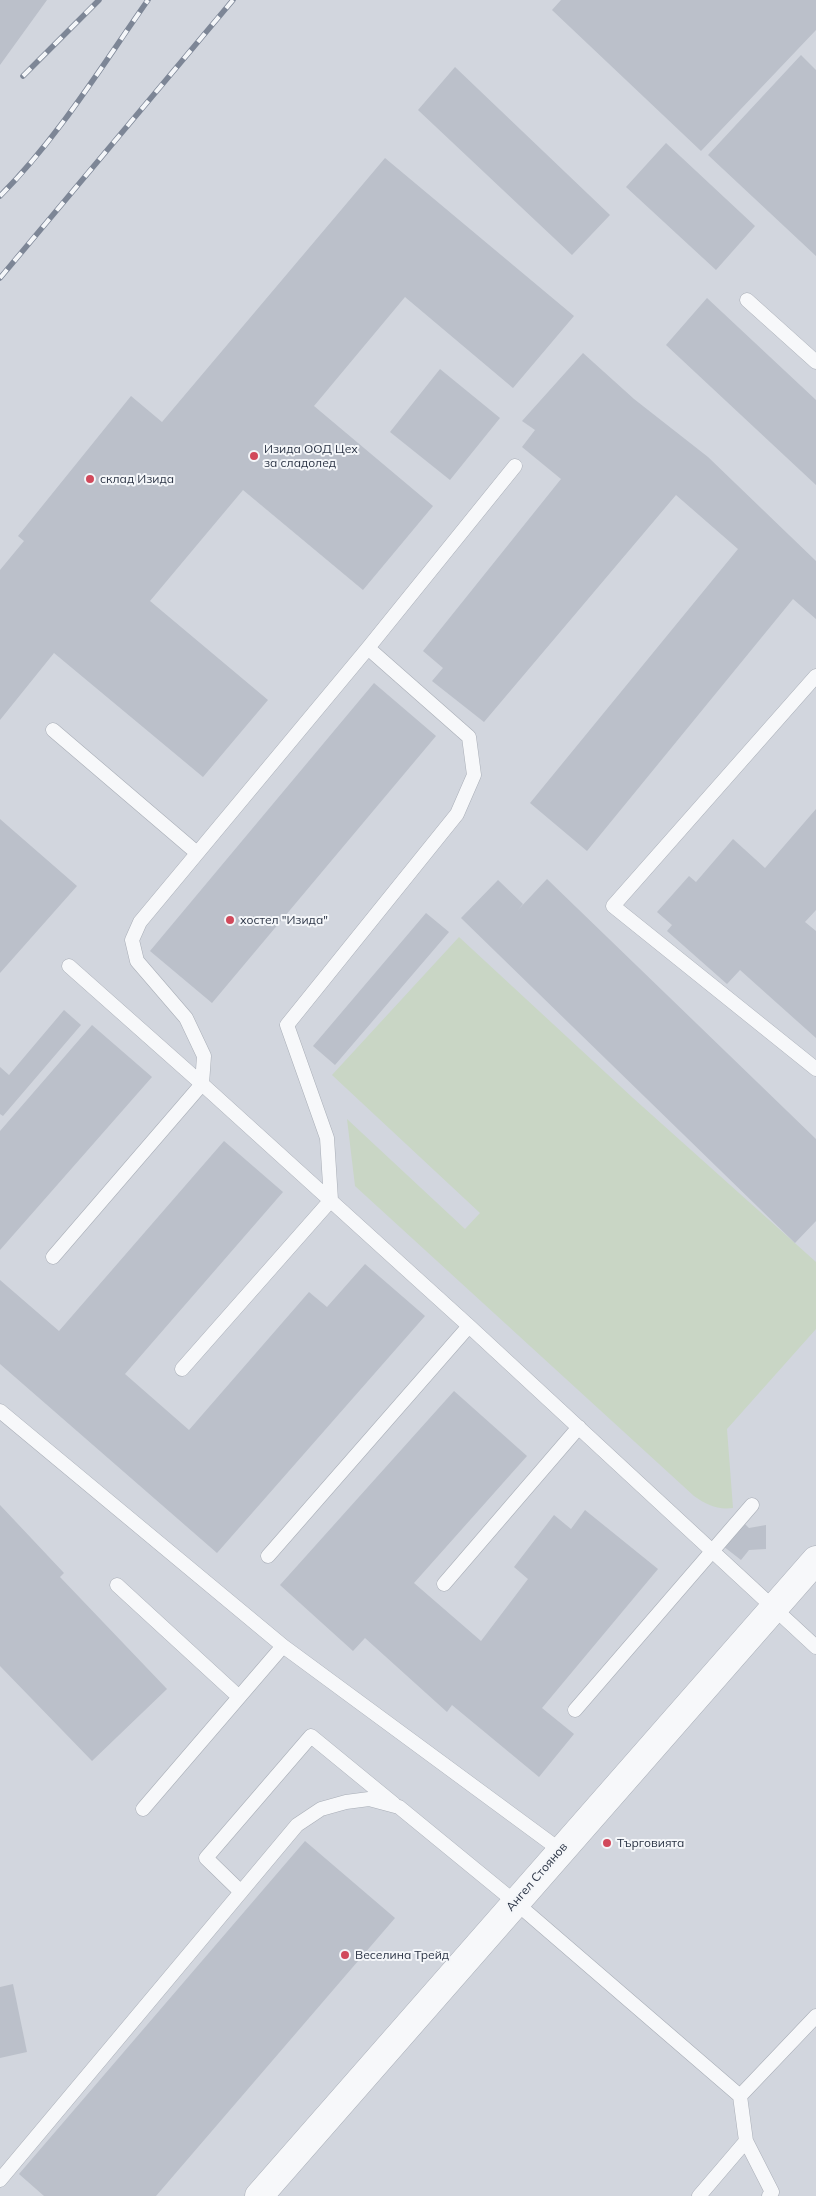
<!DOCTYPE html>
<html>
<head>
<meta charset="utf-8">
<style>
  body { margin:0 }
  canvas { display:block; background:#e4e7ec }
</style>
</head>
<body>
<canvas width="816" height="2196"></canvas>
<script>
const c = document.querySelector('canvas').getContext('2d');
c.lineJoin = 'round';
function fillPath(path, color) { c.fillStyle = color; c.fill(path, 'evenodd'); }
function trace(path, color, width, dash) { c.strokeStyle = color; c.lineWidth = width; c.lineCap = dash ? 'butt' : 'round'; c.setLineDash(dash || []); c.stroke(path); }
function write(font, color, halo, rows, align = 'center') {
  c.font = font + ' Mulish,sans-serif'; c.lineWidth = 4; c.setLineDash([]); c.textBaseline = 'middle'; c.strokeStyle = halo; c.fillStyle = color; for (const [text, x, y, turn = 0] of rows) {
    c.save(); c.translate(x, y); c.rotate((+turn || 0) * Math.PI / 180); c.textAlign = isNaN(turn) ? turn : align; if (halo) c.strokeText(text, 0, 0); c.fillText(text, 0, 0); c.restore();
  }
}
fillPath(new Path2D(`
  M 0,0 L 816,0 L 816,2196 L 0,2196 Z`), '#d2d6de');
fillPath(new Path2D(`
  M 459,937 L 633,1098 L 816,1262 L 816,1329 L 727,1429 L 733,1508 C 717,1510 707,1505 694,1496 L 355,1186 L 347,1119 L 465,1229 L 480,1213 L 332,1075 Z`), '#c9d6c5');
fillPath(new Path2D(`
  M 0,0 L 47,0 L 0,65 Z
  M 561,0 L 816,0 L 816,30 L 701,151 L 552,10 Z
  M 801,55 L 816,70 L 816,256 L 708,155 Z
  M 455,67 L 610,215 L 572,255 L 418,110 Z
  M 666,143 L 755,226 L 716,270 L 626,187 Z
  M 385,158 L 574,316 L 513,388 L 405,297 L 314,406 L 433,506 L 363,590 L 243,490 L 150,601 L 268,700 L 203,777 L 54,653 L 0,720 L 0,570 L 24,541 L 18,536 L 131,396 L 162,422 Z
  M 707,298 L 816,400 L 816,485 L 666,345 Z
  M 583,353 L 634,399 L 708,457 L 816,561 L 816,619 L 793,599 L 587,851 L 530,803 L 738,549 L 676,495 L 484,722 L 432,681 L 443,668 L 423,651 L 561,479 L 522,447 L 535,430 L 522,421 Z
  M 440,369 L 500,418 L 450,480 L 390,432 Z
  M 374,683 L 436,736 L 212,1003 L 150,951 Z
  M 816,809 L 816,910 L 805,922 L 816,931 L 816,1038 L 740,970 L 727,984 L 667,931 L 672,925 L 657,912 L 689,876 L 696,882 L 733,839 L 765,868 Z
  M 0,819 L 77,886 L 0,973 Z
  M 547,879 L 816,1139 L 816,1221 L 795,1243 L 461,918 L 498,880 L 523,904 L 518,910 Z
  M 426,913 L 449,932 L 335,1065 L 313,1046 Z
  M 64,1010 L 81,1025 L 3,1116 L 0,1114 L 0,1067 L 9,1075 Z
  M 92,1025 L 152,1077 L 0,1250 L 0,1131 Z
  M 224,1141 L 283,1192 L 125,1374 L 189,1430 L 309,1292 L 327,1307 L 365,1264 L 425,1316 L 217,1553 L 0,1364 L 0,1280 L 59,1331 Z
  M 454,1391 L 527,1456 L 414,1583 L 481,1641 L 528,1579 L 514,1567 L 554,1515 L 571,1529 L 585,1510 L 658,1569 L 542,1708 L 574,1734 L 539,1777 L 452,1705 L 447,1712 L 365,1638 L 353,1651 L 280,1585 Z
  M 0,1505 L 64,1573 L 60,1577 L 167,1689 L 92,1761 L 0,1666 Z
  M 743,1522 L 749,1528 L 766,1525 L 766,1549 L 749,1550 L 741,1560 L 723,1546 Z
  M 305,1841 L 395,1918 L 156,2196 L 44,2196 L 19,2174 Z
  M 13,1984 L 27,2052 L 0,2058 L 0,1987 Z`), '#bbc0ca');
const service = new Path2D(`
  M 747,300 L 816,362
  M 816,676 L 613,906 L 816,1069
  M 53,730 L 197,853
  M 69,966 L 202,1084 L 469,1326 L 816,1647
  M 53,1257 L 202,1084 L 204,1056 L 186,1018 L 137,961 L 132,940 L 140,922 L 368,648 L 515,466
  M 182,1369 L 331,1200 L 327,1138 L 287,1025 L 457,814 L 474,775 L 469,737 L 368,648
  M 0,1411 L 283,1646 L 560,1850
  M 268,1556 L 469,1326
  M 444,1584 L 579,1427
  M 117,1585 L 239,1697
  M 575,1710 L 752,1505
  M 143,1809 L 283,1646
  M 241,1892 L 206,1858 L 311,1736 L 394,1804
  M 740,2096 L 816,2016
  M 746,2141 L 772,2192 L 769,2196
  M 0,2180 L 297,1825 L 321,1809 L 346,1802 L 369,1799 L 399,1807 L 515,1902 L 740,2096 L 746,2141 L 699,2196`);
const tertiary = new Path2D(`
  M 259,2196 L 816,1560`);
trace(service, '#a9aeb7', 15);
trace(tertiary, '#a9aeb7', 29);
trace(service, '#f7f8fa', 14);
trace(tertiary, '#f7f8fa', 28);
const rail = new Path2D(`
  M 23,76 L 99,0
  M 0,196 C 58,138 101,67 148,0
  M 0,278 L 233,0`);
trace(rail, '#7d8696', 5.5);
trace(rail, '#f4f6f9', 4, [11]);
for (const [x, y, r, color] of [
  [254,456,5,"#d1495b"],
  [90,479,5,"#d1495b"],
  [230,920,5,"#d1495b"],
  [607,1843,5,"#d1495b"],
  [345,1955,5,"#d1495b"]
]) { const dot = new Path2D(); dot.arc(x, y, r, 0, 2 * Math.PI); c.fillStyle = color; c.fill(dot); trace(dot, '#f4f6f9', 2); }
write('12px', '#2b3445', '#f4f6f9', [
  ["Изида ООД Цех",264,449],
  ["за сладолед",264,463],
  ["склад Изида",100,479],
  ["хостел \"Изида\"",240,920],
  ["Търговията",617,1843],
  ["Веселина Трейд",355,1955]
], 'left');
write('12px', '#2b3445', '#f4f6f9', [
  ["Ангел Стоянов",537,1877,-49]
]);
</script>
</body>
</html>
